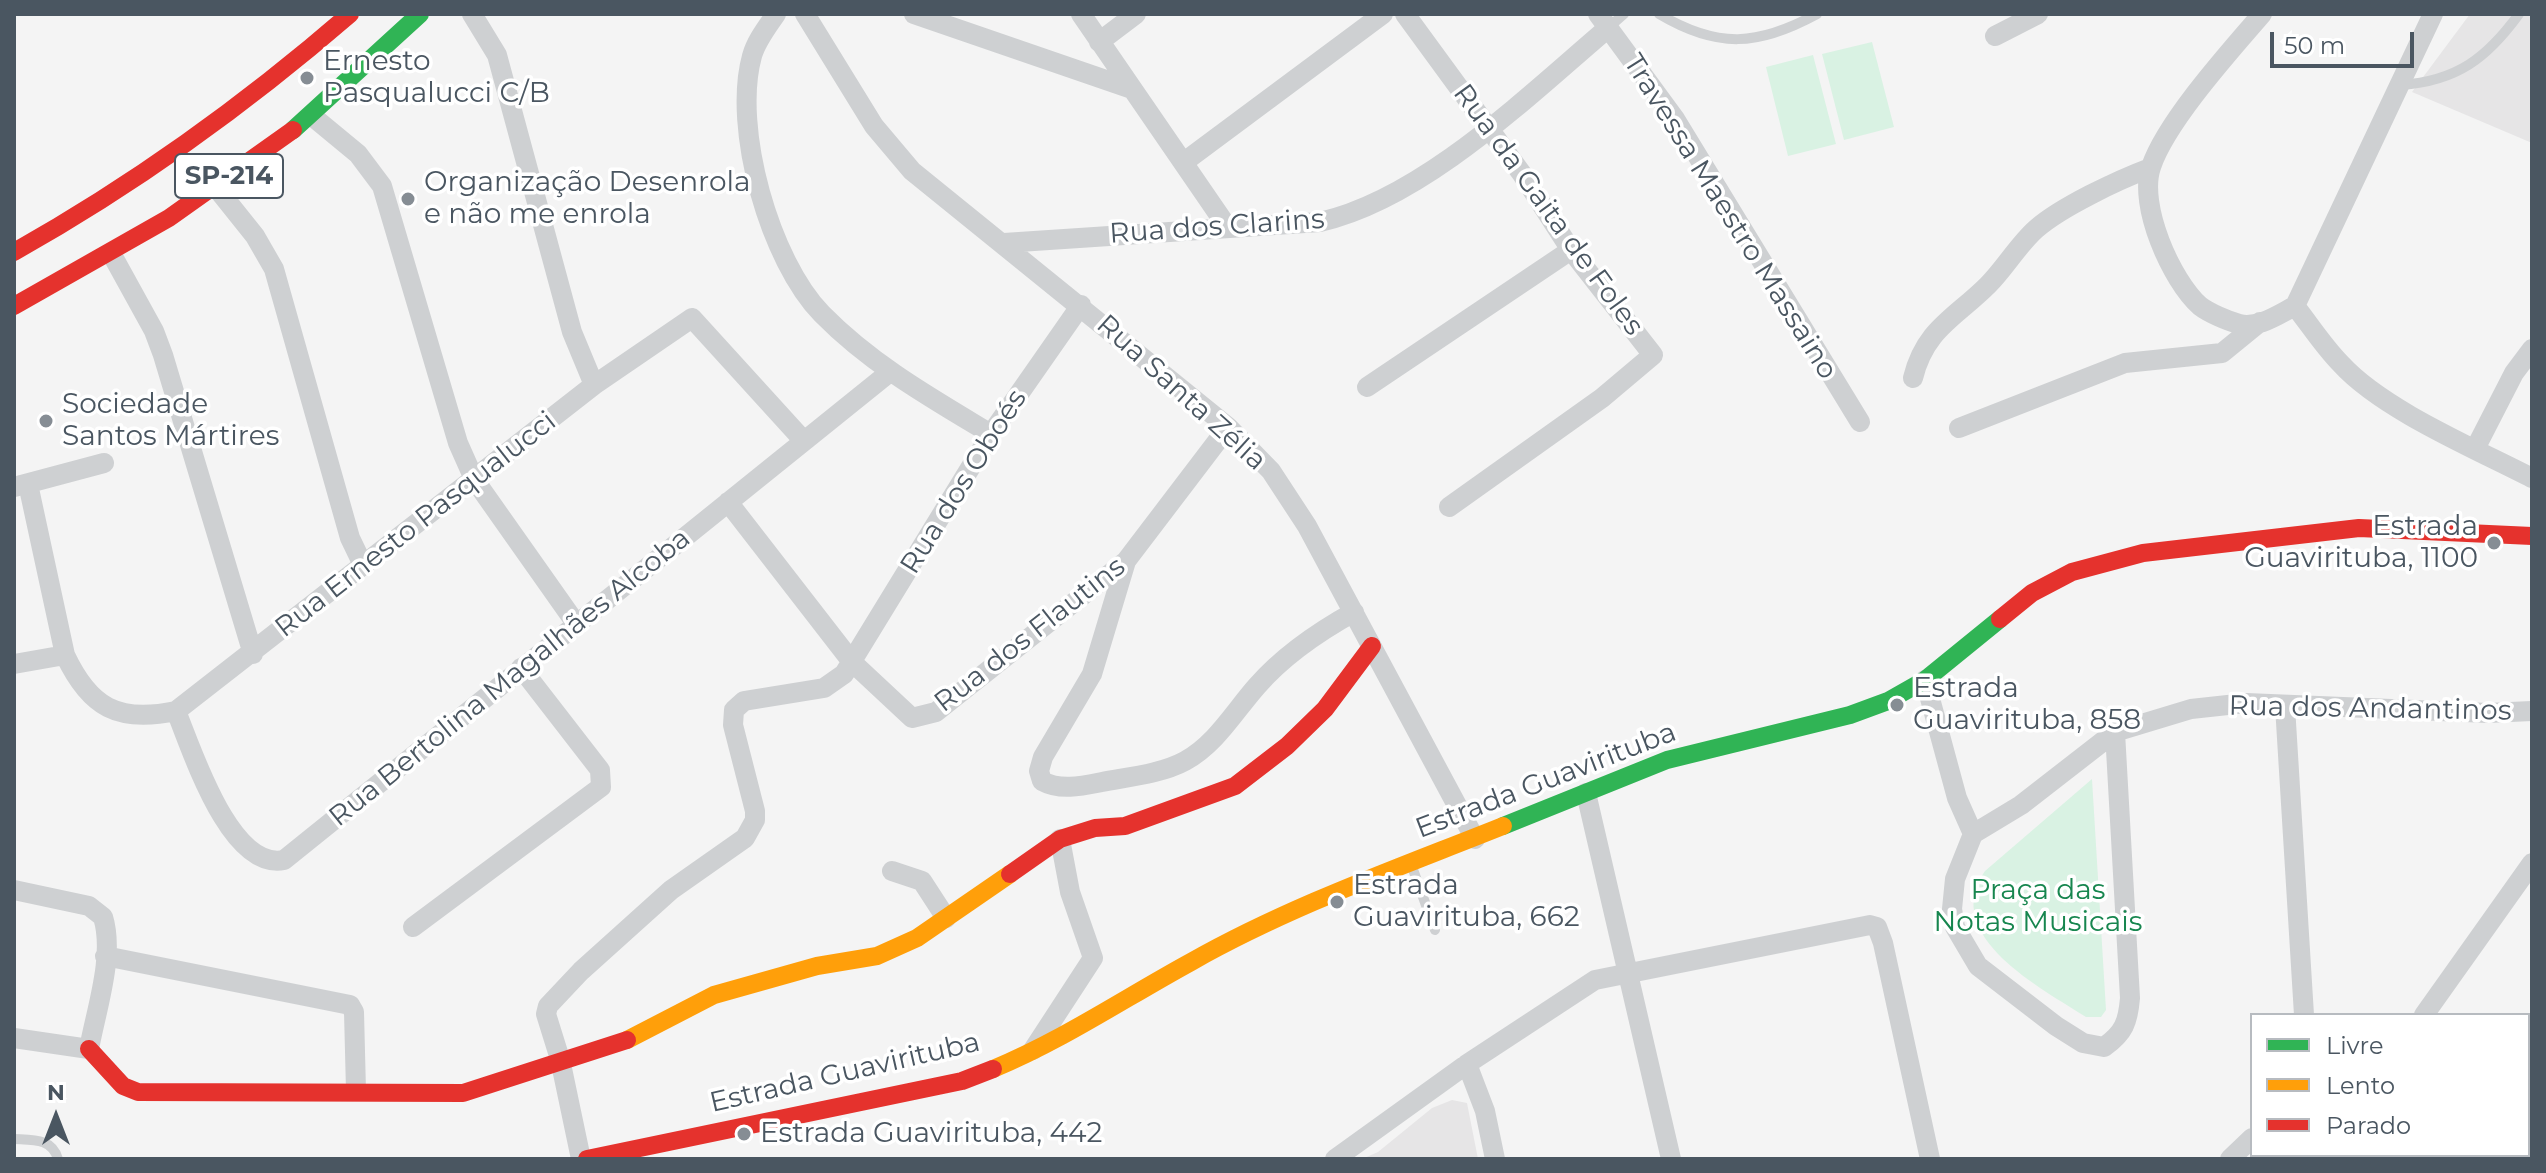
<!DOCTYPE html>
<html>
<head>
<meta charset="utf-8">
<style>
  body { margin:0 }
  #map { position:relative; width:2546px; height:1173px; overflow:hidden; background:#f4f4f4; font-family:Montserrat,sans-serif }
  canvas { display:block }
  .frame { position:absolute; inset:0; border:16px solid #4a5661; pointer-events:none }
  .legend { position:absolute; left:2250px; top:1013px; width:280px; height:144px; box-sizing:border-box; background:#fff; border:2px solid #b7bbc0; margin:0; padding:10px 14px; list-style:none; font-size:24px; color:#4a5661 }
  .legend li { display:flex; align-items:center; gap:16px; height:40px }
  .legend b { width:40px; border:2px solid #b7bbc0 }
  .north { position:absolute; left:16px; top:1077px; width:80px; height:80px; -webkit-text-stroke:6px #fff; paint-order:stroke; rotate:0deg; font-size:22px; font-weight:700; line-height:32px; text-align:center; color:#4a5661 }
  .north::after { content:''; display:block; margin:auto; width:28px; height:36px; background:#4a5661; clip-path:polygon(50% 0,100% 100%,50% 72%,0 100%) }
  .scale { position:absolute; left:2270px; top:32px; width:144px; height:36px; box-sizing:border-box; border:4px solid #4a5661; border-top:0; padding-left:10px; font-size:24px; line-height:28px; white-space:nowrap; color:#4a5661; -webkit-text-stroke:6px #fff; paint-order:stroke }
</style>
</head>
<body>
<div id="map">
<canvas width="2546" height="1173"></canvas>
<div class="frame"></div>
<ul class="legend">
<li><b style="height:10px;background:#30b455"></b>Livre</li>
<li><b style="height:10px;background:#ff9f0a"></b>Lento</li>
<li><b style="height:10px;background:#e5322d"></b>Parado</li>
</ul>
<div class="north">N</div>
<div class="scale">50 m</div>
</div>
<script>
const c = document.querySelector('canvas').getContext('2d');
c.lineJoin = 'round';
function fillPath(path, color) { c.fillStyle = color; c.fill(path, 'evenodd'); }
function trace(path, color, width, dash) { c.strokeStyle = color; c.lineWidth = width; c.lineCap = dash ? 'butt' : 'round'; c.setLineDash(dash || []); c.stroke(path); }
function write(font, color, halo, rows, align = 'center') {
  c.font = font + ' Montserrat,sans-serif'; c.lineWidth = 7; c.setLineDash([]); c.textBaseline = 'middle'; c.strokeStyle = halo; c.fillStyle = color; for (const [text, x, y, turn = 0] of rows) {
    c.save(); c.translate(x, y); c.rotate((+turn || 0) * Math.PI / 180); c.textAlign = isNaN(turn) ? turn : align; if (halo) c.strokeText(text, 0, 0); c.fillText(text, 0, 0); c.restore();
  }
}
fillPath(new Path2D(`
  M 2470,14 L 2532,14 L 2532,143 L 2412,92 Z
  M 1452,1100 L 1467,1103 L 1478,1159 L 1362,1159 L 1378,1152 L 1432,1108 Z`), '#e6e5e6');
fillPath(new Path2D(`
  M 1872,42 L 1894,127 L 1844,140 L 1822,54 Z
  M 1813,55 L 1836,144 L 1788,156 L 1766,67 Z
  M 2092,779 L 2106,1010 L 2101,1017 L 2086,1017 C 2043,989 1939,936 1985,871 Z`), '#d9f2e3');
trace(new Path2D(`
  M 1659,14 C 1718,49 1758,46 1817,14
  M 1608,28 L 1624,14
  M 2401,85 C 2457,81 2487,58 2519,14
  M 1411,864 L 1435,930
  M 14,1139 C 33,1140 52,1138 58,1159`), '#ced0d2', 10);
trace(new Path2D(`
  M 472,14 L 497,55 L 572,332 L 594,385
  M 776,14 C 767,27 756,41 752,56 C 732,128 770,261 822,314 C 871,364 931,398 991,434
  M 805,14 L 874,126 L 912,171 L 1228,427 L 1271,471 L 1307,526 L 1475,839
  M 914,14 L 1132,89
  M 1081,14 L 1228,228
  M 1405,14 L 1522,174 L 1571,250 L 1653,355 L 1602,398 L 1449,507
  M 1598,14 L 1675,119 L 1860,422
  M 2262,14 C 2230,51 2166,122 2151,167 C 2138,205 2171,280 2200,306 C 2209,313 2228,321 2239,324 C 2258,329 2279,314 2295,306
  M 1995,36 L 2038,14
  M 1099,42 L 1136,14
  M 312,116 L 358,154 L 382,186 L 458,443 L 474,479 L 577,625
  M 1184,162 L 1383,14
  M 215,186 L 255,236 L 274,269 L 350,538 L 363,565
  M 1004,243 L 1320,222 C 1423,199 1529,95 1608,28
  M 111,253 L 154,331 L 163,355 L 253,654
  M 2295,306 L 2433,14
  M 2295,306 C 2310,325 2324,347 2341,364 C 2383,410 2476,449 2532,478
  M 1913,378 C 1925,329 1955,318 1988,285 C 2005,268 2018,245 2036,229 C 2061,207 2118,180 2150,168
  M 1367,387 L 1571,250
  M 1959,428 L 2125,363 L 2222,353 L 2260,322
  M 2475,449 L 2514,373 L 2532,349
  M 28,484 L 65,655 C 90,708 118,723 176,711 L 594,385 L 692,318 L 803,440
  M 14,487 L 104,463
  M 728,502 L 852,662 L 912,718 L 936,712 L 1126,561 L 1228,427
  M 1126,561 L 1092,674 L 1043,757 L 1039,771 L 1042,781 C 1060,791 1082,786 1102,782 C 1128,777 1161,774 1185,761 C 1216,744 1234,712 1257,686 C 1284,655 1318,632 1354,612
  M 14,664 L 65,655
  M 1925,680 L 1957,798 L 1973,834
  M 2285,706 L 2304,1015
  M 176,711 C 192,750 230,871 284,860 L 890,372
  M 2115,732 L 2130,998 C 2128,1022 2124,1033 2104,1047 L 2083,1043 L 2056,1026 L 1978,966 L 1955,927 L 1952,909 L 1955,879 L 1973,834 L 2021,805 L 2115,732 L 2191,709 L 2246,703 L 2488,713 L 2532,711
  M 1586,793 L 1671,1159
  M 892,871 L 922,881 L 946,918
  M 14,890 L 89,906 L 103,917 C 115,956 96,1010 89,1049 L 14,1038
  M 413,927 L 601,787 L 600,770 L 521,668
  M 105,956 L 350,1005 L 354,1012 L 356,1091
  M 2424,1015 L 2532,863
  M 1033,1050 L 1093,958 L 1070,892 L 1060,839
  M 1467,1064 L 1485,1111 L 1495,1159
  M 2500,1155 L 2506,1159
  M 581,1159 L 560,1059 L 546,1014 L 548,1006 L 581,971 L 671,890 L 745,838 L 755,820 L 755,811 L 733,725 L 734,710 L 744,701 L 824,688 L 844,674 L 991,434 L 1081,305
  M 1335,1159 L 1467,1064 L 1595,980 L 1870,925 L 1877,927 L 1883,943 L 1930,1159
  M 2230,1159 L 2252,1138
  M 2281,1159 L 2282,1155
  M 2328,1159 L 2330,1155`), '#ced0d2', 20);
trace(new Path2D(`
  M 293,130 L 420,14
  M 1503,826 L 1667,760 L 1850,715 L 1888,701 L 1925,680 L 2000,619`), '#30b455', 18);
trace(new Path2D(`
  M 627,1040 L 714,995 L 817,966 L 877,956 L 917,938 L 1010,874
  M 993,1069 C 1063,1040 1125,998 1191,962 C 1290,906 1398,868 1503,826`), '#ff9f0a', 18);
trace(new Path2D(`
  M 14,252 C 135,184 245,105 350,14
  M 14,306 L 169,218 L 293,130
  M 2000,619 L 2032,593 L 2072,572 L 2143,553 L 2359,528 L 2532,536
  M 1010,874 L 1060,839 L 1095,828 L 1125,826 L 1235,786 L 1287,746 L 1325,709 L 1372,646
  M 89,1049 L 123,1086 L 138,1092 L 463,1093 L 627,1040
  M 587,1159 L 962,1081 L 993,1069`), '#e5322d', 18);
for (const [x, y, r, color] of [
  [307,78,8,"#868d94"],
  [408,199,8,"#868d94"],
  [46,421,8,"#868d94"],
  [2494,543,8,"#868d94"],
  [1897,705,8,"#868d94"],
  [1337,902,8,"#868d94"],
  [744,1134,8,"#868d94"]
]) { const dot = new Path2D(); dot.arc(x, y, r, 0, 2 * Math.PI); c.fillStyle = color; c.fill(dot); trace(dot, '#fff', 3); }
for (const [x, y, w] of [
  [229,176,108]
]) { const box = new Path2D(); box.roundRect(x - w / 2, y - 22, w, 44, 6); c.fillStyle = '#fff'; c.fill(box); trace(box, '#4a5661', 2); }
write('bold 26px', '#4a5661', null, [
  ["SP-214",229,176]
]);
write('28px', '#4a5661', '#fff', [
  ["Ernesto",323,62],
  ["Pasqualucci C/B",323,94],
  ["Organização Desenrola",424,183],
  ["e não me enrola",424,215],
  ["Sociedade",62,405],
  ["Santos Mártires",62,437],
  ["Estrada",2478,527,"right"],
  ["Guavirituba, 1100",2478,559,"right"],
  ["Estrada",1913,689],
  ["Guavirituba, 858",1913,721],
  ["Estrada",1353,886],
  ["Guavirituba, 662",1353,918],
  ["Estrada Guavirituba, 442",760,1134]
], 'left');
write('28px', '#4a5661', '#fff', [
  ["Rua da Gaita de Foles",1548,210,54],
  ["Travessa Maestro Massaino",1730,217,58],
  ["Rua dos Clarins",1217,227,-4],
  ["Rua Santa Zélia",1181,393,42],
  ["Rua dos Oboés",964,482,-58],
  ["Rua Ernesto Pasqualucci",416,525,-38],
  ["Rua dos Flautins",1030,635,-38],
  ["Rua Bertolina Magalhães Alcoba",510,678,-39],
  ["Rua dos Andantinos",2370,709,1],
  ["Estrada Guavirituba",1546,781,-21],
  ["Estrada Guavirituba",845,1073,-13]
]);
write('28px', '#17864f', '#fff', [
  ["Praça das",2038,891],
  ["Notas Musicais",2038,923]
]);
</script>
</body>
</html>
